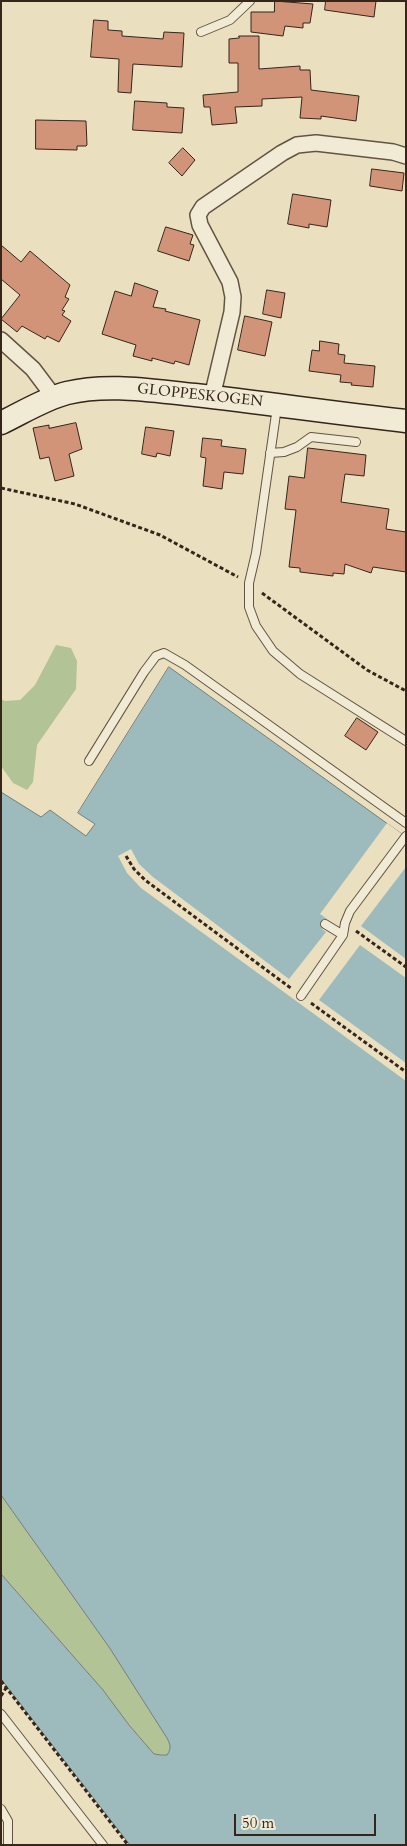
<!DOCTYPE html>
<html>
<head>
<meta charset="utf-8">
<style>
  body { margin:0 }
  #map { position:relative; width:407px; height:1846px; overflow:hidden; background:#eae0bf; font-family:Cardo,serif }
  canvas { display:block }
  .frame { position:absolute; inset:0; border:2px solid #35251a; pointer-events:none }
  .scale { position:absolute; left:234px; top:1814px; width:142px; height:22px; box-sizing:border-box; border:2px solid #35251a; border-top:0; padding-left:6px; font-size:15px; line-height:18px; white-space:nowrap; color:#35251a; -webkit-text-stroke:4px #f1ebd5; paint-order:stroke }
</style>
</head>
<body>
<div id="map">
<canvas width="407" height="1846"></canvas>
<div class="frame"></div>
<div class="scale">50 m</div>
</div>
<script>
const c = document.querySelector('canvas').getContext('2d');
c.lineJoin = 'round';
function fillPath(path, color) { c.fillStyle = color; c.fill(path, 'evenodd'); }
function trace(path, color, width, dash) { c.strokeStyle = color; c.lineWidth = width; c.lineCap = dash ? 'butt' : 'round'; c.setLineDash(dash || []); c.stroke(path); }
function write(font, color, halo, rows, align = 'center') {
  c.font = font + ' Cardo,serif'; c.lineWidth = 4; c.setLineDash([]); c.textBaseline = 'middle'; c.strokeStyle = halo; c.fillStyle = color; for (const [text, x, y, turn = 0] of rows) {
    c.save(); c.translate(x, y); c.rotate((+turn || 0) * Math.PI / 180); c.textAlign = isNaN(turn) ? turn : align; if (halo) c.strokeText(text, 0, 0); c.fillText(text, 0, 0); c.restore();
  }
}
fillPath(new Path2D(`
  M 56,645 L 71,648 L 77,661 L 76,689 L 37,745 L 33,782 L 27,790 L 13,783 L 1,766 L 1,699 L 5,701 L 20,700 L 35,685 Z
  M 1,1495 L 109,1647 L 167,1738 C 170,1744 172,1748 167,1755 L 154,1754 L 129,1725 L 103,1690 L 1,1574 Z`), '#b2c395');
const water = new Path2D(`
  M 169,667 L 406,837 L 406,1845 L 130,1845 L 1,1679 L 1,1574 L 103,1690 L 129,1725 L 154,1754 L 161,1755 L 167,1755 C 172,1748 170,1744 167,1738 L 109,1647 L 1,1495 L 1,792 L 41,817 L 50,810 L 86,836 L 95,824 L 78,813 Z`);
fillPath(water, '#9dbabd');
trace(water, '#737e7c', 1);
fillPath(new Path2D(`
  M 387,823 L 406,837 L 406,867 L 361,926 L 406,959 L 406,978 L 360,945 L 319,1000 L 406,1063 L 406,1081 L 141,888 L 127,873 L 118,856 L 131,849 L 139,864 L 153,877 L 289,979 L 326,932 L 322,929 L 327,919 L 320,914 Z`), '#eae0bf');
const building = new Path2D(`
  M 275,1 L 313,4 L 310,23 L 303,23 L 303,28 L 285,26 L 283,36 L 251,32 L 251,12 L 274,12 Z
  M 326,1 L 376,1 L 374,17 L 325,10 Z
  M 94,20 L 108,21 L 108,30 L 122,31 L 122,36 L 163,39 L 164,32 L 184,33 L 182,67 L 133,64 L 131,93 L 118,92 L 119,59 L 91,57 Z
  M 239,36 L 259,36 L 259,69 L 300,66 L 300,70 L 310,70 L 311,90 L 359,96 L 356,121 L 321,116 L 321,119 L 300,118 L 302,97 L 262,99 L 262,106 L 235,107 L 237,123 L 212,125 L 210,107 L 204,107 L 203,95 L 238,92 L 238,63 L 229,63 L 229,39 L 239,38 Z
  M 135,101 L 167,103 L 167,107 L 184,108 L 182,133 L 133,130 Z
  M 36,120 L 86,121 L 87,145 L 86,146 L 77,146 L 77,150 L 36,149 Z
  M 183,148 L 195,160 L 182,176 L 169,163 Z
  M 372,169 L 404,173 L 402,191 L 370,186 Z
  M 293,194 L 331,200 L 327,227 L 309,224 L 309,228 L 288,224 Z
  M 166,227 L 193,235 L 190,244 L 194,245 L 189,261 L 158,251 Z
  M 1,245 L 21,262 L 30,251 L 70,285 L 65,297 L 69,299 L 62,310 L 65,311 L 62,315 L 71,321 L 59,342 L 47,336 L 45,339 L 22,326 L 17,332 L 1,319 L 20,295 L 1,279 Z
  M 135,283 L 158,291 L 153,307 L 166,309 L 165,311 L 200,320 L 189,365 L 175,361 L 174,364 L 152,358 L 152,361 L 133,356 L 136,345 L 102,334 L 115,291 L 131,296 Z
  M 267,290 L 285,293 L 281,318 L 263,314 Z
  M 245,316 L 272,322 L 265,356 L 238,350 Z
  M 320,341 L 339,344 L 338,354 L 345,355 L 344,363 L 375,366 L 373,387 L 351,385 L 352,383 L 340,382 L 341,375 L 309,371 L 312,350 L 319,351 Z
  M 76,423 L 82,449 L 69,454 L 74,476 L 55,481 L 49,457 L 40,459 L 33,428 L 49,425 L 49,428 Z
  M 146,427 L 174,431 L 170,456 L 157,453 L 156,457 L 142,454 Z
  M 203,438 L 222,440 L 221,446 L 246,449 L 243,474 L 224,472 L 222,489 L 203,486 L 206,458 L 201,457 Z
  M 308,448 L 366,455 L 364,476 L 345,474 L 341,502 L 389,509 L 386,529 L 406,532 L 406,572 L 373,567 L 371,573 L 345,564 L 344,574 L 333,573 L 333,576 L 300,572 L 300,568 L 289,567 L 296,510 L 285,509 L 289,476 L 304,478 Z
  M 357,718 L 378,732 L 366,750 L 345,736 Z`);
fillPath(building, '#d19479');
trace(building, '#35251a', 1);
const service = new Path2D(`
  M 201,32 L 230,20 L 250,1
  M 277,407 L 256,553 L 249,583 L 249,607 L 256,626 L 273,651 L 300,674 L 406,741
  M 270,453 L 284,452 L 297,447 L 311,437 L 356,442
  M 89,761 L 144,672 L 156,656 L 164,653 L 185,665 L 406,823
  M 325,924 L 343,935
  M 301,996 L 343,935 L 345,923 L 350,911 L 406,836
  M 1,1714 L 103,1845
  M 1,1809 L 8,1821 L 8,1845`);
const minor = new Path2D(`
  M 1,340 L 33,369 L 54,397
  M 212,397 L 232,312 L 233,297 L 230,282 L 200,225 L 198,215 L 203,207 L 282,153 L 297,145 L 316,143 L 393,152 L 406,156`);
const secondary = new Path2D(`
  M 1,423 C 22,413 44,399 67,393 C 108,383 153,391 195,395 C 265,403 335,413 406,421`);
trace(service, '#625443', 10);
trace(minor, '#625443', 18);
trace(secondary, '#35251a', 25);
trace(new Path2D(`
  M 1,488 L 75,504 L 160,535 L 238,577
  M 262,593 L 367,670 L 406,691
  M 126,856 L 134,869 L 145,880 L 292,989
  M 356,931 L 406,967
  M 311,1003 L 406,1072
  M 1,1681 L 128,1845
  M 1,1696 L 6,1688`), '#35251a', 3, [4, 2.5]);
trace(service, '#f1ebd5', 8);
trace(minor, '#f1ebd5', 15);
trace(secondary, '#f1ebd5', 22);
write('15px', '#35251a', '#f1ebd5', [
  ["GLOPPESKOGEN",200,396,6]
]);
</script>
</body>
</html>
